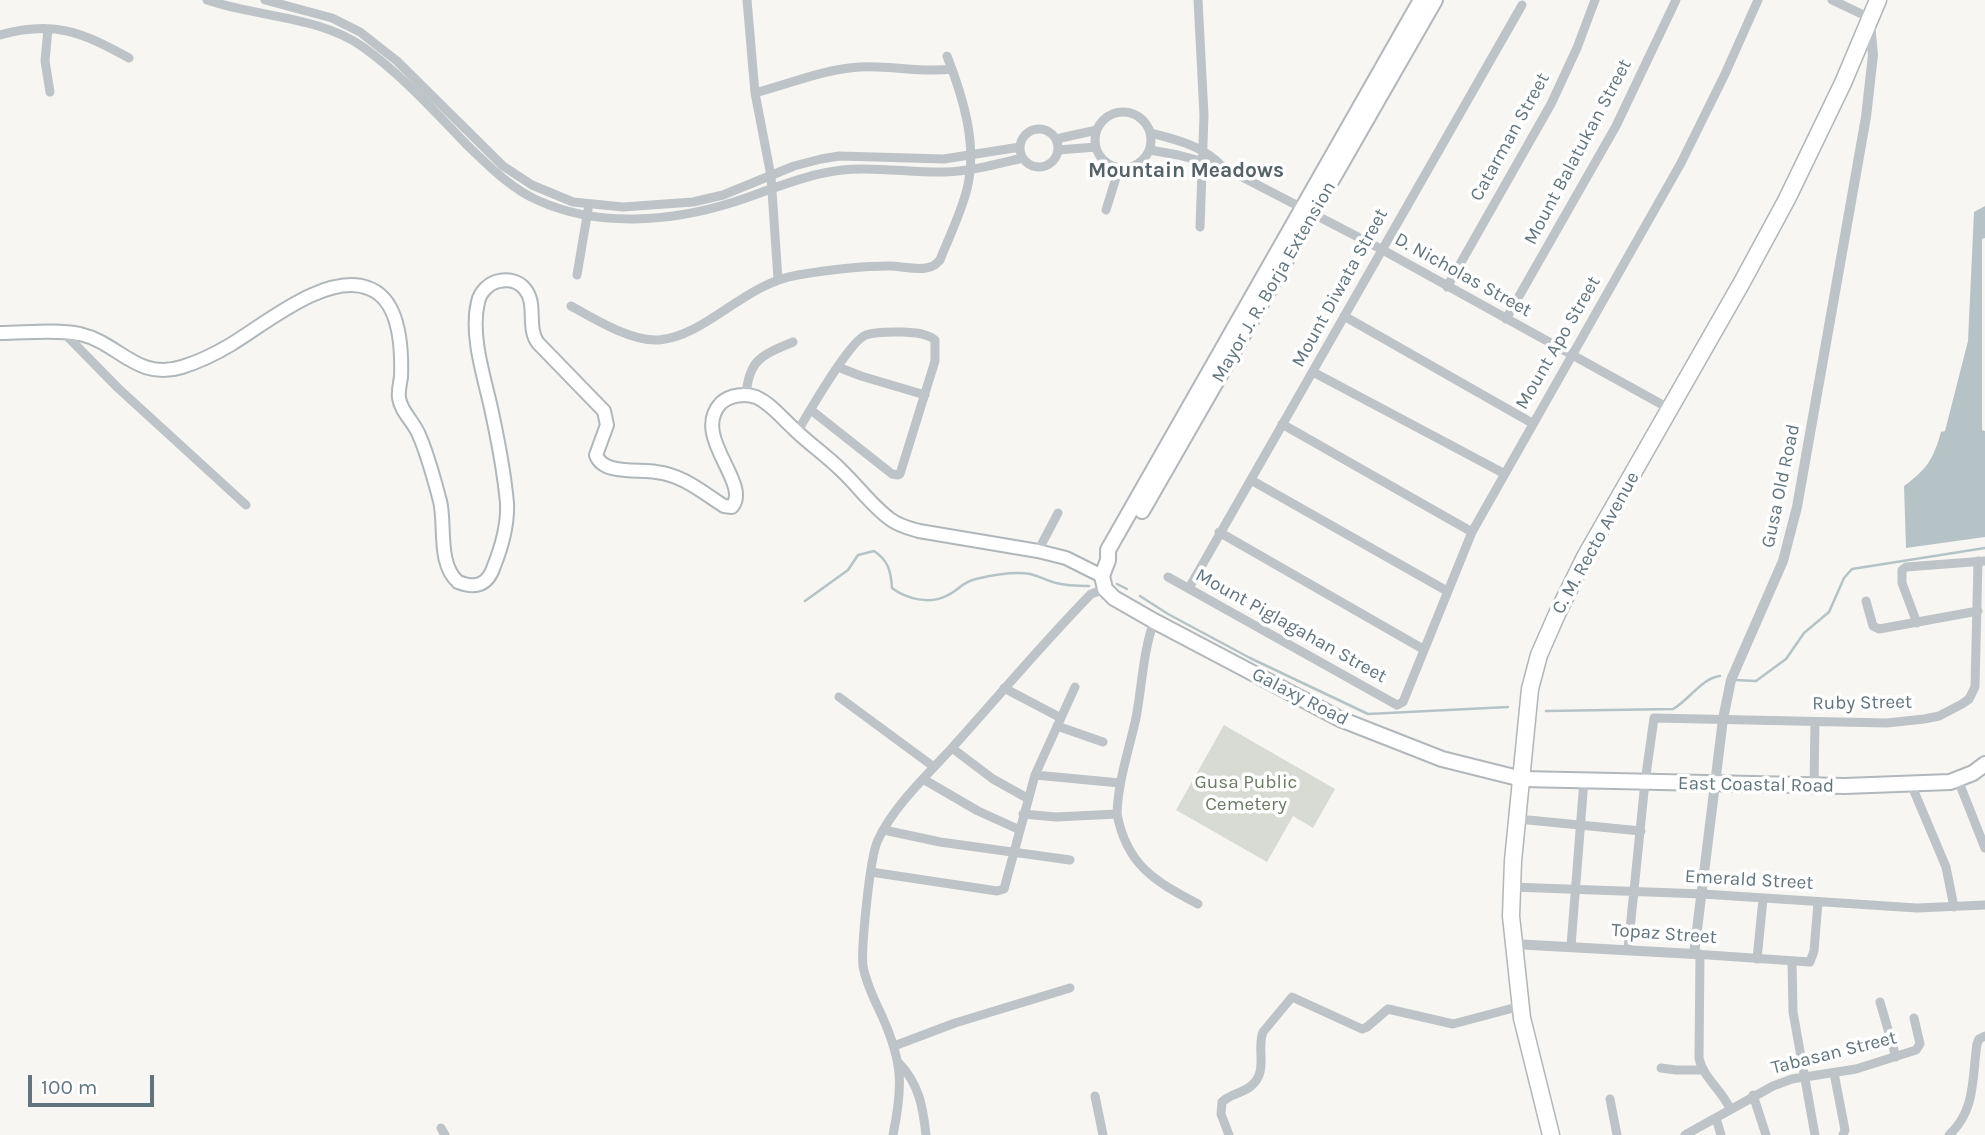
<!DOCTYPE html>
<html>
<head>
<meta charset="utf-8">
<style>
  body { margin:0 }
  #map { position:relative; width:1985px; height:1135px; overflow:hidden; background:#f7f6f3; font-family:Karla,sans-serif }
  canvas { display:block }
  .scale { position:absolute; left:28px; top:1075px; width:126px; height:32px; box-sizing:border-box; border:4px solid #62757e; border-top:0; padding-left:9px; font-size:21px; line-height:24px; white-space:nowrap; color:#62757e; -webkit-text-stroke:5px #fff; paint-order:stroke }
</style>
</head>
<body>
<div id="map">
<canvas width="1985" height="1135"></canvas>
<div class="scale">100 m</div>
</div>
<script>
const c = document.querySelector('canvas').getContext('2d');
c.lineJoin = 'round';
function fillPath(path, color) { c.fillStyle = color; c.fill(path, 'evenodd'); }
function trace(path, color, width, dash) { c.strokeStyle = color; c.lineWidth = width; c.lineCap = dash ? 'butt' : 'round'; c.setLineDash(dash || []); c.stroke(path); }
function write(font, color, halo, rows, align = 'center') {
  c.font = font + ' Karla,sans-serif'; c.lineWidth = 7; c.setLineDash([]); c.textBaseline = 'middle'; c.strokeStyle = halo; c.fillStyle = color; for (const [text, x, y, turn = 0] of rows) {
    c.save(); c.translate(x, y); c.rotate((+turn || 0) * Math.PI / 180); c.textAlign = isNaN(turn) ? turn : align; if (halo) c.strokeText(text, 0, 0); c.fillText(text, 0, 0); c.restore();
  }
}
fillPath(new Path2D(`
  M 1224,725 L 1335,789 L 1313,828 L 1293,816 L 1267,862 L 1176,810 Z`), '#d7dbd3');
fillPath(new Path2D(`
  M 1985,206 L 1985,238 L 1982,239 L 1982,430 L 1985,431 L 1985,537 L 1906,548 L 1904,486 C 1927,469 1933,460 1941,432 L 1945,431 L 1968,341 L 1974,212 Z`), '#b5c3c6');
trace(new Path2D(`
  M 1117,584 L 1127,589
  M 1140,596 L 1168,614 L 1250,658 L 1368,714 L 1508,707
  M 805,601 L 848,570 L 858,555 L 874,551 C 888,560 891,571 892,588 C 906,599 931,605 948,595 C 959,590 962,582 976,579 C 993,575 1013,571 1030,574 C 1039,576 1048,581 1056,583 C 1067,586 1078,586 1089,586
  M 1735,680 L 1756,681 L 1786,659 L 1804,633 L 1829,612 L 1844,578 L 1852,569 L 1985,548
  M 1546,711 L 1673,709 C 1689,700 1702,678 1720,676`), '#b5c3c6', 2.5);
const secondary = new Path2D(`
  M 0,333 C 26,333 54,329 80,334 C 119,343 137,381 182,367 C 198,362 215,354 230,345 C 264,325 326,272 368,288 C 400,299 402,348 401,377 C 400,384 398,391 399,398 C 401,412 414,422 419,435 C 428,455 434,479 440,501 C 446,526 437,563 458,582 C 476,589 488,585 494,566 C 502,546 508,525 507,503 C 504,471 498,440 491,408 C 484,376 470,335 478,302 C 480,292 489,283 499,281 C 508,279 518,281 524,288 C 538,303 526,327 538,343 L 604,411 L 607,425 L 596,455 C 603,475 638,469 656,472 C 683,475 702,492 724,506 L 732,507 C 752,483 690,436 721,403 C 730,395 745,393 756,397 C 770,403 782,418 793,428 C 808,443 826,455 841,470 C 858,486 872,506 890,519 C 899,526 909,528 919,531 L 1038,551 L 1066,558 L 1102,576`);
const primary = new Path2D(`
  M 1421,0 L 1108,550 L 1108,560 L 1102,576 L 1105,589 L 1114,598 L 1154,621 L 1340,719 L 1442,759 L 1522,779 L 1845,786 L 1950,782 L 1973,773 L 1985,764
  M 1142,511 L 1435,0`);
const trunk = new Path2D(`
  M 1551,1135 L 1522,1018 L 1511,916 L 1513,861 L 1530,689 L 1539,655 L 1557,614 L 1585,557 L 1741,284 L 1787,199 L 1843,83 L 1878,0`);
trace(secondary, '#b0b7ba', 16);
trace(primary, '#b1b7ba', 18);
trace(trunk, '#b1b6b9', 19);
trace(new Path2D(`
  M 207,0 C 257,17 319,16 363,47 C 402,75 434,111 467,145 C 488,165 510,188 537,200 C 598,228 671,222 734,202 C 763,193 793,179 824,173 C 863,164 906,173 945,172 C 972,171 997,164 1023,158
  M 265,0 L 332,18 L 360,32 L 397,61 L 503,166 L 532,185 L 573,202 L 623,207 L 693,202 L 723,195 L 794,166 L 821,159 L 839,156 L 944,159 L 1020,147
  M 747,0 L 755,93 L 771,176 L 778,279
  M 1198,0 L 1204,115 L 1200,227
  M 1832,0 L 1870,18
  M 48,29 L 45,61 L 50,92
  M 0,35 C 54,20 82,32 129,58
  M 755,93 C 789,84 824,69 860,67 C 891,65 921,73 952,69
  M1095 140a28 28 0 1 1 56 0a28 28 0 1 1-56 0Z
  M1020 148a19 19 0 1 1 38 0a19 19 0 1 1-38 0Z
  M 1151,133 C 1178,140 1203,146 1223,167
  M 1056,139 L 1097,130
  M 1058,150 L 1096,147
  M 1150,150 L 1178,155 L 1223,167 L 1381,249 L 1670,409
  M 1106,210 L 1119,168
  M 577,275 L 588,210
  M 1447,287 L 1551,104 L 1577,48 L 1595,0
  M 571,306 C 594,319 632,342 659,340 C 706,336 745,283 798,275 C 828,270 859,266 889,266 C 901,266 914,270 926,268 C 933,267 935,265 940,260 C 949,237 961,213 967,189 C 978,145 963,97 947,56
  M 1344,316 L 1532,423
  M 1506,319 L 1616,126 L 1676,0
  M 63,332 L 118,388 L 246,505
  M 838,367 L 861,376 L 925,395
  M 1313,372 L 1505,474
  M 746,395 C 749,359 762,355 793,342
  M 1282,424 L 1472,532
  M 797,432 C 808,414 850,340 866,335 C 878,331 892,332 904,332 C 915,333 926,333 935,340 L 935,361 L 900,474 L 898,475 L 892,474 L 811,410
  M 1251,480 L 1447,591
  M 1219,532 L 1423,649
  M 1038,551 L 1058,513
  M 1168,577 L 1397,705 L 1403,702 L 1472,532 L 1681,163 L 1725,74 L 1758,0
  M 1189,588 L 1522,5
  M 1866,601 L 1873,626 L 1879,629 L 1978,611
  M 1917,623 L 1902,583 L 1902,570 L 1906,567 L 1985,561
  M 1004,688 L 1061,718
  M 839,697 L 934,767
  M 1057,726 L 1103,742
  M 952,748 L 993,779 L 1027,798
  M 1035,775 L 1120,783
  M 923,779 L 978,811 L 1020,830
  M 1958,780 L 1985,848
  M 1911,784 L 1946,867 L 1954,907
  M 1814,785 L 1815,722
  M 1023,814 L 1056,817 L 1117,814 C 1118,781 1129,750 1136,718 C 1142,686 1143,652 1154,621
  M 1117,814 C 1127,866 1155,881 1198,904
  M 1518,819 L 1641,831
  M 884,830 L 940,842 L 1070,860
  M 871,872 L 997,891 L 1004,889 L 1035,775 L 1075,687
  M 1512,887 L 1703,894 L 1917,908 L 1985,905
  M 1571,946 L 1584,780
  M 1628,949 L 1645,782 L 1654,718 L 1887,723 L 1924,719 L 1939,716 L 1962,704 L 1969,699 L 1975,687 L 1978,561
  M 1694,954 L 1810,962 L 1814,951 L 1818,902
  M 1700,954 L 1699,1058 C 1703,1078 1723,1091 1730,1109
  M 1757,959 L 1763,899
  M 1792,961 L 1793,1012 L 1815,1135
  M 1880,1002 L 1896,1057
  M 894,1046 L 955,1023 L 1070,988
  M 899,1063 C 919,1084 923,1107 926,1135
  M 1661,1068 L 1676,1070 L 1703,1070
  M 1834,1073 L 1845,1130 L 1843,1135
  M 1753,1095 L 1766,1135
  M 1095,1096 L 1103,1135
  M 1610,1099 L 1617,1135
  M 1716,1118 L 1721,1135
  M 441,1128 L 445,1135
  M 893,1135 C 903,1086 903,1063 882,1016 C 875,1001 866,984 863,966 C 861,948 870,855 878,840 C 893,807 927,775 951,749 C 998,697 1042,644 1091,594 L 1105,589
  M 1229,1135 L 1221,1114 L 1222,1102 C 1230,1094 1243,1093 1251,1086 C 1269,1071 1256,1050 1263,1032 L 1292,997 L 1362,1029 L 1367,1027 L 1388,1009 L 1453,1024 L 1521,1006
  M 1685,1135 L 1773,1086 L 1792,1079 L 1856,1069 L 1916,1050 L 1920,1044 L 1914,1018
  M 1949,1135 C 1976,1111 1972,1077 1977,1044 L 1979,1039 L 1985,1036`), '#bdc3c6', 9);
trace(new Path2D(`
  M 1513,944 L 1694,954 L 1723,719 L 1731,680 L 1783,561 L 1797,507 L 1866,117 L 1873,55 L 1870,24`), '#bdc3c6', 10);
trace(secondary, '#fff', 12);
trace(primary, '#fff', 14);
trace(trunk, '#fff', 16);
write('19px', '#62757e', '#fff', [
  ["Catarman Street",1510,137,-61],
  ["Mount Balatukan Street",1578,152,-62],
  ["D. Nicholas Street",1463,275,29],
  ["Mayor J. R. Borja Extension",1274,282,-60],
  ["Mount Diwata Street",1340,288,-61],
  ["Mount Apo Street",1558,343,-60],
  ["Gusa Old Road",1781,486,-78],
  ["C. M. Recto Avenue",1596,543,-61],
  ["Mount Piglagahan Street",1291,626,29],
  ["Galaxy Road",1300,697,27],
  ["Ruby Street",1862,703,-1],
  ["East Coastal Road",1756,785,1],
  ["Emerald Street",1749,880,3],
  ["Topaz Street",1664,934,4],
  ["Tabasan Street",1834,1053,-14]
]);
write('19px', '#6c7b65', '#fff', [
  ["Gusa Public",1246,783],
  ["Cemetery",1246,805]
]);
write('bold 21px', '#546269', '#fff', [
  ["Mountain Meadows",1186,171]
]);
</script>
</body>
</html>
